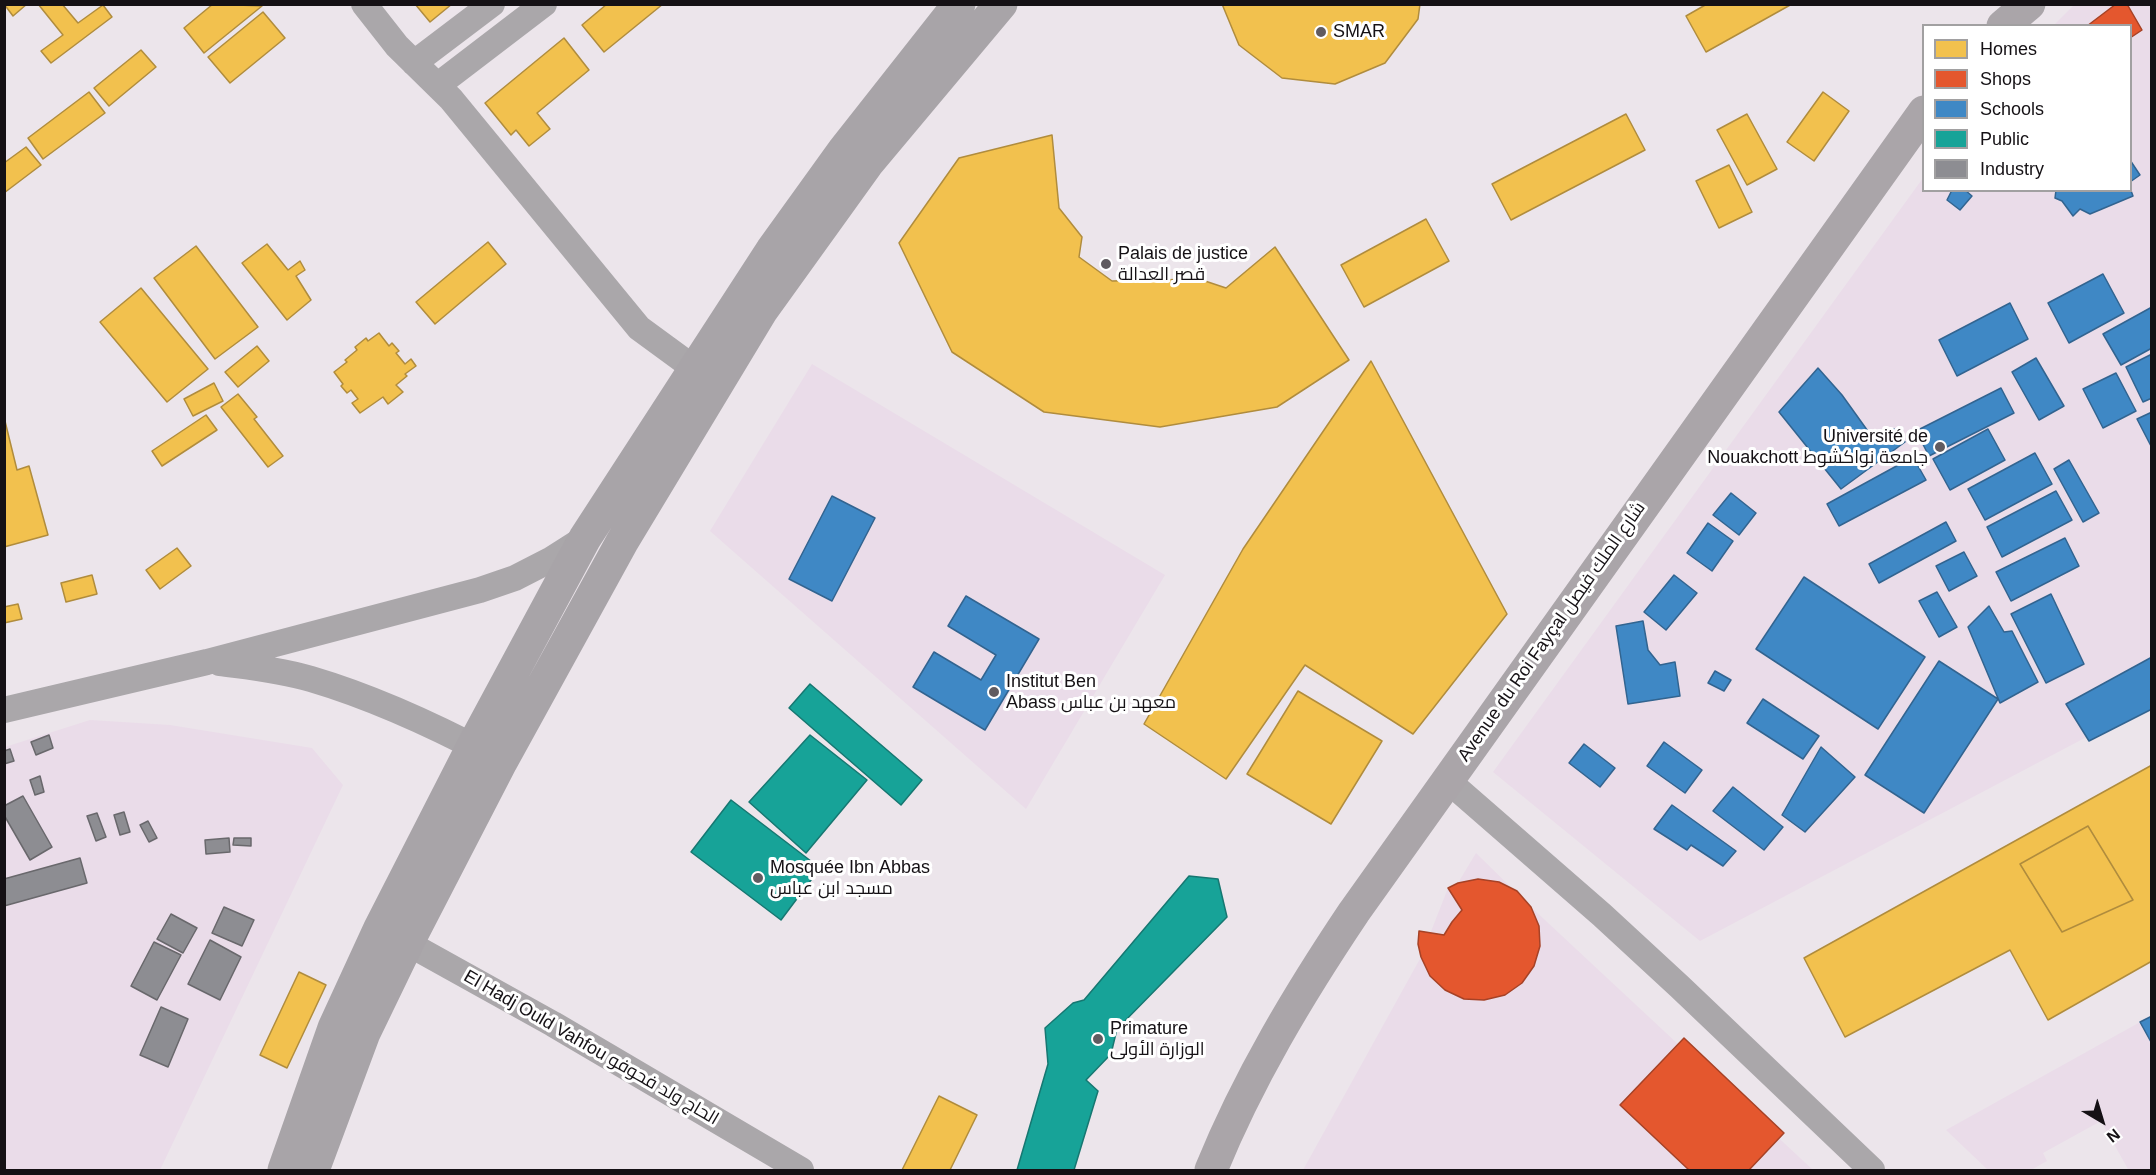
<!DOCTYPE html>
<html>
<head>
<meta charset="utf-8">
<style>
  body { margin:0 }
  #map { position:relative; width:2156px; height:1175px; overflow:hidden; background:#ece5eb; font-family:Helvetica,sans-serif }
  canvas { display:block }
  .frame { position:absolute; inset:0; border:6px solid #151115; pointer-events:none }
  .legend { position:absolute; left:1922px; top:24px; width:210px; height:168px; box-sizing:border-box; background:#fff; border:2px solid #a1a0a1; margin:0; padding:8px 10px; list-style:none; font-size:18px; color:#151115 }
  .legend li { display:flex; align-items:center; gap:12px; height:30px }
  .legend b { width:30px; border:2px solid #a1a0a1 }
  .north { position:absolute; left:2072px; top:1091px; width:60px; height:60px; -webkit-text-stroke:4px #fff; paint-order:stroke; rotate:142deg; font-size:16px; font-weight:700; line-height:24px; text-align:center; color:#151115 }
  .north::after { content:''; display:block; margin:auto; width:21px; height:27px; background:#151115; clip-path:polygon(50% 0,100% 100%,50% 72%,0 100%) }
</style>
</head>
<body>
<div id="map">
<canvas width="2156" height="1175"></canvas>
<div class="frame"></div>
<ul class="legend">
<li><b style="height:16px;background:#f2c14e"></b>Homes</li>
<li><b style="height:16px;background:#e4572e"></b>Shops</li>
<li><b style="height:16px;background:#3f88c5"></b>Schools</li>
<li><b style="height:16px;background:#17a398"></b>Public</li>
<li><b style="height:16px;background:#8d8d92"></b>Industry</li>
</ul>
<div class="north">N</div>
</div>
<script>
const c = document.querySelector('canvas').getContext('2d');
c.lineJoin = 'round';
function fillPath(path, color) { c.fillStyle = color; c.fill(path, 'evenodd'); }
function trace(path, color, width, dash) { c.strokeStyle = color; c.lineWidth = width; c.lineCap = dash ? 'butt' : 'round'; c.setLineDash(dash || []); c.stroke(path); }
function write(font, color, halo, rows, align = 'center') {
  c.font = font + ' Helvetica,Cairo,sans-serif'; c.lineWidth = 6; c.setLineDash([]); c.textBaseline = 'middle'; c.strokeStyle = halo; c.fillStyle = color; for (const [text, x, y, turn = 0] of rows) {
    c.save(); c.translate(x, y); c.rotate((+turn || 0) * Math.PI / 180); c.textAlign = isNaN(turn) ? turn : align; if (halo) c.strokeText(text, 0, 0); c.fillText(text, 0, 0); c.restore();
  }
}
fillPath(new Path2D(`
  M 2074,5 L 2151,5 L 2151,703 L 1700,941 L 1493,772 L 1923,178 L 1924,190 L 2130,190 L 2130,26 L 2054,25 Z
  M 812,364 L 1165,575 L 1026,809 L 710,531 Z
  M 90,720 L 170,725 L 312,748 L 343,785 L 160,1170 L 5,1170 L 5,747 Z
  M 1476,853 L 1531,907 L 1813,1170 L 1303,1170 L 1421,957 L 1448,888 L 1458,883 Z
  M 2151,1016 L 2151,1170 L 2126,1170 L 2128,1169 L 2101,1121 L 2043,1153 L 2047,1161 L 2031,1170 L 1988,1170 L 1946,1130 Z`), '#eadce9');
const homes = new Path2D(`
  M 4,4 L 27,4 L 13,16 Z
  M 38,4 L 62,4 L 78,23 L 103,5 L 112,17 L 51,63 L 41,51 L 63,35 Z
  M 213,4 L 262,6 L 204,53 L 184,28 Z
  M 415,4 L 452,4 L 430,22 Z
  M 607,4 L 663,4 L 604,52 L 582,25 Z
  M 1222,4 L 1420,4 L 1418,19 L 1385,63 L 1335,84 L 1282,78 L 1239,45 Z
  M 1707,4 L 1792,4 L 1706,52 L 1686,16 Z
  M 263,12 L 285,38 L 230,83 L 208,57 Z
  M 564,38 L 589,70 L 537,113 L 550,129 L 529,146 L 516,130 L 511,135 L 485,103 Z
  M 141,50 L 156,67 L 109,106 L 94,88 Z
  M 89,92 L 105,113 L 43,159 L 28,138 Z
  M 1823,92 L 1849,111 L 1814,161 L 1787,142 Z
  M 1626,114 L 1645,150 L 1511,220 L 1492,184 Z
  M 1747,114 L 1777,169 L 1747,185 L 1717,130 Z
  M 1052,135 L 1059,208 L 1082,237 L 1079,257 L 1112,281 L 1199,279 L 1226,288 L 1275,247 L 1349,360 L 1277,407 L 1160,427 L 1044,412 L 952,352 L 899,243 L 959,158 Z
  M 26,147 L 41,165 L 4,193 L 4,163 Z
  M 1729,165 L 1752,212 L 1719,228 L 1696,181 Z
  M 1426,219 L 1449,261 L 1364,307 L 1341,265 Z
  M 488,242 L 506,264 L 435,324 L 416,302 Z
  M 267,244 L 288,270 L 300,261 L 305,270 L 296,276 L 311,300 L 287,320 L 242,263 Z
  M 196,246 L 258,327 L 215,359 L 154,278 Z
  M 141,288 L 208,369 L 167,402 L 100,322 Z
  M 379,333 L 389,346 L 392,343 L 399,351 L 396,353 L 405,364 L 411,359 L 416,366 L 405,374 L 407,376 L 396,385 L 403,392 L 388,404 L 383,397 L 360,413 L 352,403 L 358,399 L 351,390 L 347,393 L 341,386 L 343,384 L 334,372 L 347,362 L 345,360 L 357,350 L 355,347 L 366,338 L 368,341 Z
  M 257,346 L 269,361 L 238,387 L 225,372 Z
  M 1371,361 L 1507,614 L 1413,734 L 1305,665 L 1226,779 L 1144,724 L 1243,549 Z
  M 214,383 L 223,401 L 193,416 L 184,399 Z
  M 238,394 L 257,417 L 254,419 L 283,456 L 268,467 L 221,407 Z
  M 206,415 L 217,430 L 162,466 L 152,451 Z
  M 4,417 L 17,470 L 29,466 L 48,535 L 4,547 Z
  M 177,548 L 191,566 L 160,589 L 146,570 Z
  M 92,575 L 97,594 L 66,602 L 61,583 Z
  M 18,604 L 22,619 L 4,623 L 4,607 Z
  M 1298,691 L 1382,741 L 1331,824 L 1247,774 Z
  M 2152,765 L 2152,961 L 2048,1020 L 2010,950 L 1845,1037 L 1804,958 ZM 2088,826 L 2133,900 L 2062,932 L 2020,864 Z
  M 2088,826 L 2133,900 L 2062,932 L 2020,864 Z
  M 299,972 L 326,985 L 287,1068 L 260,1055 Z
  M 939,1096 L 977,1115 L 950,1170 L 902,1170 Z`);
fillPath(homes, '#f2c14e');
trace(homes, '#b08c3d', 1.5);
const shops = new Path2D(`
  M 2116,4 L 2127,4 L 2142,30 L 2130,38 L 2130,26 L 2087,26 Z
  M 1478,879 L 1499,882 L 1517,891 L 1531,907 L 1539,926 L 1540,946 L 1534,966 L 1522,983 L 1505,995 L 1484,1000 L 1464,999 L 1445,990 L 1430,976 L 1421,957 L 1418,944 L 1419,931 L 1444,935 L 1452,922 L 1462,910 L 1448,888 L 1458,883 Z
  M 1684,1038 L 1784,1133 L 1749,1170 L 1689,1170 L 1620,1105 Z`);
fillPath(shops, '#e4572e');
trace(shops, '#a64226', 1.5);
const schools = new Path2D(`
  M 2130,160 L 2140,175 L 2130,182 Z
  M 2130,188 L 2133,196 L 2090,214 L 2080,209 L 2073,216 L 2062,201 L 2055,198 L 2056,190 L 2130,190 Z
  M 1952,190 L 1965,190 L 1972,196 L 1960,210 L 1947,200 Z
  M 2103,274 L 2124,313 L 2069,343 L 2048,303 Z
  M 2010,303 L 2028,339 L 1957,376 L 1939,340 Z
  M 2152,307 L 2152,348 L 2121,365 L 2103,334 Z
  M 2152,354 L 2152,398 L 2143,402 L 2126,367 Z
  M 2036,358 L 2064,406 L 2039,420 L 2012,372 Z
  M 1818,368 L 1842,395 L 1875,441 L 1894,429 L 1905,442 L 1841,489 L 1779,412 Z
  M 2116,373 L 2136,411 L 2103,428 L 2083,389 Z
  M 2001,388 L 2014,413 L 1929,456 L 1916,431 Z
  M 2152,412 L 2152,448 L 2137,419 Z
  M 1988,429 L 2005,460 L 1950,490 L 1933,459 Z
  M 2035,453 L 2052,484 L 1985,520 L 1968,489 Z
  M 1913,457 L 1926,480 L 1839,526 L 1827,504 Z
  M 2069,460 L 2099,513 L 2083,522 L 2054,469 Z
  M 2056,491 L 2072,520 L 2002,557 L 1987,527 Z
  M 1731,493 L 1756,513 L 1739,535 L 1713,515 Z
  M 832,496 L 875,518 L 832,601 L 789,579 Z
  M 1946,522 L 1956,541 L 1879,583 L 1869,564 Z
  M 1708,523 L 1733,541 L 1712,571 L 1687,553 Z
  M 2065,538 L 2079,566 L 2011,601 L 1996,572 Z
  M 1964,552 L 1977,576 L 1949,591 L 1936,566 Z
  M 1674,575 L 1697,593 L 1666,630 L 1644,612 Z
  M 1804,577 L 1925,657 L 1878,729 L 1756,649 Z
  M 1937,592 L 1957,627 L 1939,637 L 1919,601 Z
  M 2051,594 L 2084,664 L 2046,683 L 2011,614 Z
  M 966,596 L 1039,639 L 985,730 L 913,687 L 934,652 L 981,680 L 996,655 L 948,626 Z
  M 1989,606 L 2004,632 L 2012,631 L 2038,682 L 2000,703 L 1968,627 Z
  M 1643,621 L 1648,650 L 1660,665 L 1675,662 L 1680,696 L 1628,704 L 1616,626 Z
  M 2152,657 L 2152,709 L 2089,741 L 2066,704 Z
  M 1939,661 L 1998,699 L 1924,813 L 1865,775 Z
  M 1715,671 L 1731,680 L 1724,691 L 1708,683 Z
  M 1763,699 L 1819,736 L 1803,759 L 1747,723 Z
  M 1664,742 L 1702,770 L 1685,793 L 1647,766 Z
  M 1584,744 L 1615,768 L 1600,787 L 1569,763 Z
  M 1821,747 L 1855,777 L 1805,832 L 1782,815 Z
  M 1733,787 L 1783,827 L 1764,850 L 1713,811 Z
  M 1672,805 L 1736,851 L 1723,866 L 1691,845 L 1687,850 L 1654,829 Z
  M 2152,1016 L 2152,1042 L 2151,1042 L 2140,1022 Z`);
fillPath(schools, '#3f88c5');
trace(schools, '#326490', 1.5);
const public = new Path2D(`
  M 810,684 L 922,780 L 901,805 L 789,708 Z
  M 810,735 L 867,780 L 806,853 L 749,802 Z
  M 731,800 L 820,868 L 781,920 L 691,852 Z
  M 1189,876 L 1218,879 L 1227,917 L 1117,1029 L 1111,1054 L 1086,1080 L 1098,1091 L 1074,1170 L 1017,1170 L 1048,1064 L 1045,1028 L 1073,1003 L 1084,1000 Z`);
fillPath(public, '#17a398');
trace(public, '#167771', 1.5);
const industry = new Path2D(`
  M 49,735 L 53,748 L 36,755 L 31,742 Z
  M 10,749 L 14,761 L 4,764 L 4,751 Z
  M 40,776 L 44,792 L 35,795 L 30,780 Z
  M 23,796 L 52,847 L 30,860 L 4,815 L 4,806 Z
  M 124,812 L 130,832 L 120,835 L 114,815 Z
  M 97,813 L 106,837 L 96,841 L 87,816 Z
  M 148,821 L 157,838 L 149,842 L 140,825 Z
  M 229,838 L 230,852 L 206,854 L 205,840 Z
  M 234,838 L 251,838 L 251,846 L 233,845 Z
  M 80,858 L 87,883 L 4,906 L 4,879 Z
  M 224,907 L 254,920 L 242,946 L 212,933 Z
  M 171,914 L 197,928 L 183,953 L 157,939 Z
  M 210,940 L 241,957 L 220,1000 L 188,984 Z
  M 154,942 L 181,955 L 157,1000 L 131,986 Z
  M 161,1007 L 188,1019 L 168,1067 L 140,1055 Z`);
fillPath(industry, '#8d8d92');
trace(industry, '#69686c', 1.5);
trace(new Path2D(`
  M 364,4 L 397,46 L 451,99 L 639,328 L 710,380
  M 414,63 L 492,4
  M 438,85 L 544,4
  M 220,663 C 250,667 281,670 311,679 C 372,697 433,725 490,755
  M 4,710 L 207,662 L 480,590 L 515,578 L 552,559 L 585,538
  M 1447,780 L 1602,915 L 1680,987 L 1872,1170
  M 391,934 L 553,1024 L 801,1170`), '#aaa7aa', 26);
trace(new Path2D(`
  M 2003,26 L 2029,4
  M 1211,1170 C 1248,1079 1299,994 1354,912 L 1924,112`), '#aaa5a9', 33);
trace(new Path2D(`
  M 284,1170 L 334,1028 L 380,928 L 473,746 L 585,538 L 772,250 L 844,150 L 959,4
  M 313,1170 L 364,1033 L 408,942 L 501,762 L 622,542 L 762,310 L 867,164 L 1001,4`), '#a8a4a8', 33);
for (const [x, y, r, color] of [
  [1321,32,6,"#605b60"],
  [1106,264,6,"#605b60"],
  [1940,447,6,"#605b60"],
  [994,692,6,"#605b60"],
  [758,878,6,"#605b60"],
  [1098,1039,6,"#605b60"]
]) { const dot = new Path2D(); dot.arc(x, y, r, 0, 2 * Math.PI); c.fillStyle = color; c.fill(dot); trace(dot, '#fff', 2); }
write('18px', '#151115', '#fff', [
  ["SMAR",1333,32],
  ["Palais de justice",1118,254],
  ["قصر العدالة",1118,275],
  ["Université de",1928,437,"right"],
  ["Nouakchott جامعة نواكشوط",1928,458,"right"],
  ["Institut Ben",1006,682],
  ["Abass معهد بن عباس",1006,703],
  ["Mosquée Ibn Abbas",770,868],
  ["مسجد ابن عباس",770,889],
  ["Primature",1110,1029],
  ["الوزارة الأولى",1110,1050]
], 'left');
write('18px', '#151115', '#fff', [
  ["Avenue du Roi Fayçal شارع الملك فيصل",1552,632,-55],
  ["El Hadj Ould Vahfou الحاج ولد فحوفو",591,1048,30]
]);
</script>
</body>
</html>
